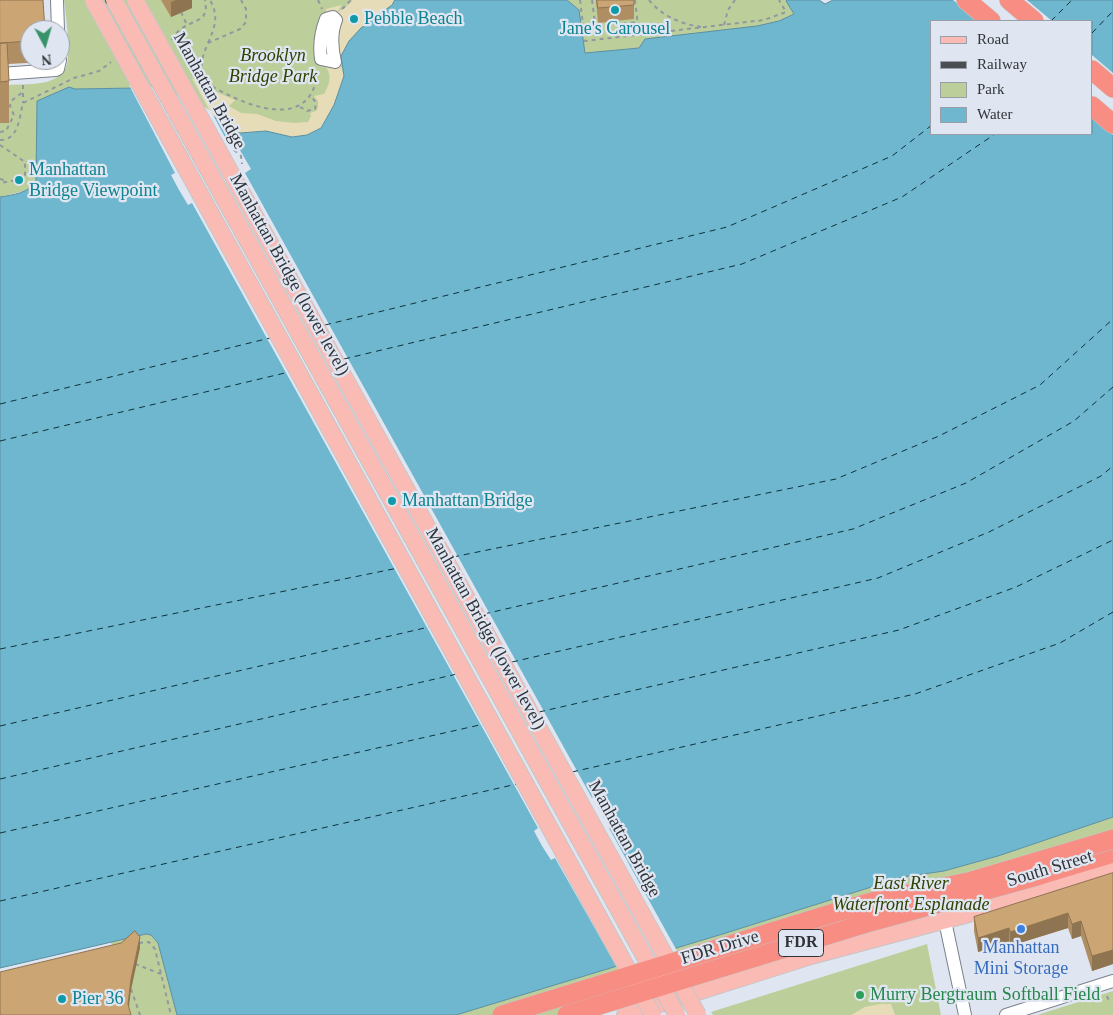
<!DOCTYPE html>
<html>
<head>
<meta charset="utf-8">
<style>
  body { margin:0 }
  #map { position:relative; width:1113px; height:1015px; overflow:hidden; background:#e0e6f1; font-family:"Times New Roman",serif }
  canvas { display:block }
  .legend { position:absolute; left:930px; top:20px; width:162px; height:115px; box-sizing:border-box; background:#e0e6f1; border:1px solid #9a9ea7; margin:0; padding:6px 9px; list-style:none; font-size:15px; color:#303337 }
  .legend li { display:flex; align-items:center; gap:10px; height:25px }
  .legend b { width:25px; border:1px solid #9a9ea7 }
  .north { position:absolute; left:20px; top:20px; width:50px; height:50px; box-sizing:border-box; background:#e0e6f1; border:1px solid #9a9ea7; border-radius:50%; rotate:174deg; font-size:14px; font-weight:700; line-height:20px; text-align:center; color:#303337 }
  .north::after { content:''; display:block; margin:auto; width:18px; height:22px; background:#38936a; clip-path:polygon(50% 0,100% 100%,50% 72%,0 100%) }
</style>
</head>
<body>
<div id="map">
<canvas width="1113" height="1015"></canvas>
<ul class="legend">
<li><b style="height:6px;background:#fbbbb5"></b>Road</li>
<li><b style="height:6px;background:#4a4d52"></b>Railway</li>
<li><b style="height:14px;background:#bccf9b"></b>Park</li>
<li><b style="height:14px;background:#6fb7ce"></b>Water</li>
</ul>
<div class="north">N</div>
</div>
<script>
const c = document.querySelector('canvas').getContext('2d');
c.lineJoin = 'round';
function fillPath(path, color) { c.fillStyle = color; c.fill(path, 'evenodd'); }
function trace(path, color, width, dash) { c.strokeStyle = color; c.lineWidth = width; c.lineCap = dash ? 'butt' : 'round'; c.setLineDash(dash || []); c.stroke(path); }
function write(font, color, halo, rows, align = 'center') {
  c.font = font + ' "Times New Roman",serif'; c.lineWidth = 4.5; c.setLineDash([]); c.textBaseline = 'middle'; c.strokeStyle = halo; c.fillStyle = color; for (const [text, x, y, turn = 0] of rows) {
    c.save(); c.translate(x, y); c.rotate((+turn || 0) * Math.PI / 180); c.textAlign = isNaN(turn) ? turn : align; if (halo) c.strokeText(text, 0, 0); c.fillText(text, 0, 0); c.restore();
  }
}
fillPath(new Path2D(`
  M 64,0 L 395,0 L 334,105 L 292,137 L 136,88 L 75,89 L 34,186 L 28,190 L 0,197 L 0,123 L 7,85 C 20,84 34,85 46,82 C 53,80 61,76 65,70 C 72,59 66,15 64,0 Z
  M 567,0 L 787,0 L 786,1 L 794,14 L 779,21 L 764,25 L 640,48 L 584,54 L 579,10 Z
  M 1113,817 L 1113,857 L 577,1015 L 456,1015 L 729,932 L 903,877 L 944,871 L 998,856 Z
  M 146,934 L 151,935 L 158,943 L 177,1015 L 128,1015 L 111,942 Z
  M 927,944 L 941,1015 L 713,1015 L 711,1012 Z
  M 1113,991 L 1113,1015 L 1037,1015 Z`), '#bccf9b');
fillPath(new Path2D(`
  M 353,0 L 395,0 L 392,5 L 361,28 L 349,41 L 341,66 L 344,76 L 334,105 L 320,128 L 307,135 L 292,137 L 266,131 L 240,133 L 232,131 L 212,115 L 192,78 L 214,91 L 235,100 L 229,106 L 241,113 L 257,114 L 276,121 L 294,123 L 308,122 L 311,116 L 310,113 L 316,111 L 318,108 L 318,101 L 314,96 L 324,94 C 329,86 333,75 325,66 L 328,61 L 326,9 L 342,5 L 337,12 L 345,8 Z
  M 880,1004 L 891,1004 L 895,1015 L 851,1015 L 865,1007 Z`), '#e6ddb8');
const water = new Path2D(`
  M 395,0 L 567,0 L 579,10 L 585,53 L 639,48 L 645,39 L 757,26 L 779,21 L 794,14 L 786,1 L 787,0 L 819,0 L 825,4 L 833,0 L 1113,0 L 1113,817 L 998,856 L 944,871 L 903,877 L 729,932 L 456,1015 L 177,1015 L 158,943 L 151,935 L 146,934 L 0,968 L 0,197 C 12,195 31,193 36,180 L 37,101 L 69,87 L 75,89 L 136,88 L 212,115 L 232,131 L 240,133 L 266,131 L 292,137 L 307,135 L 321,128 L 334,105 L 344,76 L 341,56 L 349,41 L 361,28 L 392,5 ZM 932,21 L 1092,21 L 1092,134 L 932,134 Z`);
fillPath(water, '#6fb7ce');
trace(water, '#5c8fa1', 1);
fillPath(new Path2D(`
  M 953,0 L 1027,0 L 1052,21 L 979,21 Z
  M 1092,55 L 1113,73 L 1113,135 L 1092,117 Z
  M 129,85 L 152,87 L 193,100 L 211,111 L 228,143 L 234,140 L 251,169 L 245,173 L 592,798 L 596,795 L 606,810 L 613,825 L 609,828 L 677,951 L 618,969 L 555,858 L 551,860 L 542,846 L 534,831 L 538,828 L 192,203 L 188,205 L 179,190 L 171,175 L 175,173 Z`), '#e0e6f1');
trace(new Path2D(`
  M 1051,21 L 1072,0
  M 1092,33 L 1113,11
  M 325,325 L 727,227 L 892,156 L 932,125
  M 344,359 L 742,264 L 902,197 L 995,134
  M 0,404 L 270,338
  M 0,441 L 289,372
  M 453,557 L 836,479 L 939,436 L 1040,385 L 1113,319
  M 484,614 L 853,529 L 966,483 L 1074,421 L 1113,387
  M 0,649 L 398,568
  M 512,662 L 878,578 L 989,532 L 1101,476 L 1113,466
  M 539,712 L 899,630 L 1016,587 L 1113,540
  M 0,726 L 429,627
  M 572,772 L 915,694 L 1060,643 L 1113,612
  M 0,779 L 457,674
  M 0,833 L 484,724
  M 0,901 L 517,784`), '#0f323c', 1, [6, 5]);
const minor = new Path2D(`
  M 57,0 L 58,30
  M 333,17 L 336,20 C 331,32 332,49 335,62 L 321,59 C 319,45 321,32 326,19 Z
  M 0,74 L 56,70 L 58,69 L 60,60
  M 945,921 L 965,1015
  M 1006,1015 L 1113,981`);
const major = new Path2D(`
  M 625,1015 L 811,956 L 965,915 L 1113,871`);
const highway = new Path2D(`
  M 966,0 L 991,21
  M 1009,0 L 1034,21
  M 1092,70 L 1113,88
  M 1092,106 L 1113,124
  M 1037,876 L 1113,853`);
trace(minor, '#7a808a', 14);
trace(major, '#c5c6c7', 18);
trace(highway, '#c5c6c7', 20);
trace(new Path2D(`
  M 318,0 L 322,9
  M 580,0 L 585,41 L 764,20 L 786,12 L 779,0
  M 592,0 L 597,39
  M 635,0 L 639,34
  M 649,0 C 662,16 681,24 701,27
  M 342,9 L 351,0
  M 181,12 L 187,25
  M 724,25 L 728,10 L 735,0
  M 583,28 L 638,22
  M 172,40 C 178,26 191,25 203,17 L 206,10 L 205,0
  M 208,43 C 215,27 219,16 210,0
  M 192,74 C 226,97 311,143 318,70
  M 204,82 C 199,67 202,57 208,43 L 240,29 L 246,22 L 246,9 L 241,0
  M 23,85 L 23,103
  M 300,107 L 307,111 L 315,109 L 316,102 L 310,96
  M 0,132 L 6,131 L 14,115 L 10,106 L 11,101 L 23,92
  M 0,140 C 19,140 19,118 23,103 L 74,78 L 99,71 L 111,62
  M 0,145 L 25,162 L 25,176 L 23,179 L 0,183
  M 0,179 L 7,181
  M 139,943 L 149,942 L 155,949 L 171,1015
  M 135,964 L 161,974
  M 131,989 L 140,1015
  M 1107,996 L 1109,1001`), '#93979f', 2, [4, 4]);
trace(minor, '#fff', 12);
trace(major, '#fbbbb5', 16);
trace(highway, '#f88e83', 19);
trace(new Path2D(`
  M 98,0 L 128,54
  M 106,0 L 669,1015
  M 130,0 L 694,1015
  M 206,197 L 658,1015`), '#4a4d52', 3, [8, 4]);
const majorBridge = new Path2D(`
  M 93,0 L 653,1015
  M 114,0 L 677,1015
  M 135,0 L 698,1015`);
const highwayBridge = new Path2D(`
  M 502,1015 L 840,911 L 879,900 L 968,882 L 1113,839
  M 567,1015 L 870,922 L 1037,876`);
trace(majorBridge, '#c5c6c7', 18, []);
trace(highwayBridge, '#c5c6c7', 20, []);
trace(new Path2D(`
  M 234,150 L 241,156 L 242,164
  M 599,807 L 603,811 L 605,818`), '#93979f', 2, [4, 4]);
trace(majorBridge, '#fbbbb5', 16);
trace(highwayBridge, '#f88e83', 19);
fillPath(new Path2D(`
  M 0,0 L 30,30 L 30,60 L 46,60 L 46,62 L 8,64 L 9,81 L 9,123 L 0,123 Z
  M 161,0 L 192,0 L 192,8 L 171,17 Z
  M 596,0 L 634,0 L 634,19 L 598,23 Z
  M 1113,873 L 1113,964 L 1092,971 L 1081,936 L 1072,939 L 1068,928 L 1010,946 L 1009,943 L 978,952 L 974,931 L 974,917 Z`), '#af8e64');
fillPath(new Path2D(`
  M 176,0 L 192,0 L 192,8 L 171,17 L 171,2 Z
  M 1068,913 L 1068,928 L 1010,946 L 1010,932 Z
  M 1081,921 L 1081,936 L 1072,939 L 1072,924 Z
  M 1009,928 L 1009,943 L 978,952 L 978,938 Z
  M 140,937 L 140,948 L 131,990 L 128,1015 L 128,1004 L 131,979 Z
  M 1113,950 L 1113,964 L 1092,971 L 1092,956 Z`), '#8f7451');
const building = new Path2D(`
  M 0,0 L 43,0 L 45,30 L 30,30 L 30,41 L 0,43 Z
  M 597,0 L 634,0 L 634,5 L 598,8 Z
  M 7,43 L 9,81 L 0,82 L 0,44 Z
  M 1113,873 L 1113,950 L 1092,956 L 1081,921 L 1072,924 L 1068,913 L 1010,932 L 1009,928 L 978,938 L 974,917 Z
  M 135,931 L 140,937 L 131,979 L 128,1004 L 131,1015 L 0,1015 L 0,972 L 121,943 Z`);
fillPath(building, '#cca574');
trace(building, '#8f7451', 1);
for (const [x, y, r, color] of [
  [615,10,5,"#0f9aa8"],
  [354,19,5,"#0f9aa8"],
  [19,180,5,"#0f9aa8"],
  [392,501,5,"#0f9aa8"],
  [1021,929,5,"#3f7fe0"],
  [860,995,5,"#2e9e5b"],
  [62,999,5,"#0f9aa8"]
]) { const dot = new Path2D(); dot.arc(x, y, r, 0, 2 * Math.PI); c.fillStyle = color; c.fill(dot); trace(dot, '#e0e6f1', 2); }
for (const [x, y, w] of [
  [801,943,45]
]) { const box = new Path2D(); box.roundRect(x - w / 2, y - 13.5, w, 27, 4); c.fillStyle = '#e0e6f1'; c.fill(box); trace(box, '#303337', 1); }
write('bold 16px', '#303337', null, [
  ["FDR",801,943]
]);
write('18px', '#0d838f', '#e0e6f1', [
  ["Pebble Beach",364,19],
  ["Jane's Carousel",615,29,"center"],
  ["Manhattan",29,170],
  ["Bridge Viewpoint",29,191],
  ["Manhattan Bridge",402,501],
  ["Pier 36",72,999]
], 'left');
write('italic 18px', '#304100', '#e0e6f1', [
  ["Brooklyn",273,56],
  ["Bridge Park",273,77],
  ["East River",911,884],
  ["Waterfront Esplanade",911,905]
]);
write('18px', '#303337', '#e0e6f1', [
  ["Manhattan Bridge",209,91,61],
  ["Manhattan Bridge (lower level)",289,275,61],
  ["Manhattan Bridge (lower level)",485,629,61],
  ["Manhattan Bridge",624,839,61],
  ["South Street",1050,869,-17],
  ["FDR Drive",720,948,-17]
]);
write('18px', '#366cbe', '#e0e6f1', [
  ["Manhattan",1021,948],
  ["Mini Storage",1021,969]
]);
write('18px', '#27864d', '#e0e6f1', [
  ["Murry Bergtraum Softball Field",870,995]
], 'left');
</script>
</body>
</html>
